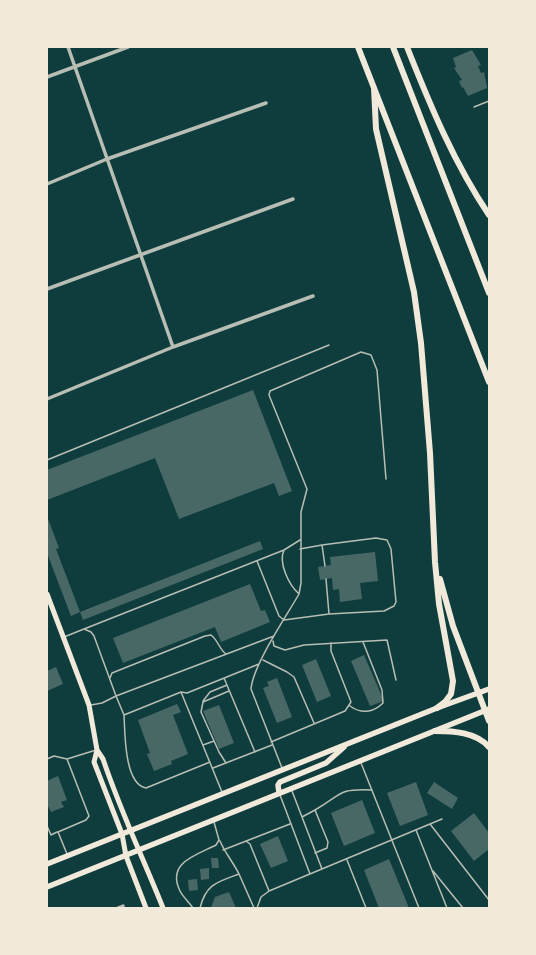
<!DOCTYPE html>
<html>
<head>
<meta charset="utf-8">
<style>
  body { margin:0 }
  #map { position:relative; width:536px; height:955px; overflow:hidden; background:#0f3d3e; font-family:"Golos Text",sans-serif }
  canvas { display:block }
  .frame { position:absolute; inset:0; border:48px solid #f1e9da; pointer-events:none }
</style>
</head>
<body>
<div id="map">
<canvas width="536" height="955"></canvas>
<div class="frame"></div>
</div>
<script>
const c = document.querySelector('canvas').getContext('2d');
c.lineJoin = 'round';
function fillPath(path, color) { c.fillStyle = color; c.fill(path, 'evenodd'); }
function trace(path, color, width, dash) { c.strokeStyle = color; c.lineWidth = width; c.lineCap = dash ? 'butt' : 'round'; c.setLineDash(dash || []); c.stroke(path); }
fillPath(new Path2D(`
  M 472,50 L 481,65 L 478,66 L 481,73 L 484,72 L 487,88 L 468,96 L 463,87 L 462,88 L 459,81 L 462,80 L 454,68 L 456,67 L 453,58 Z
  M 253,390 L 292,491 L 279,496 L 274,483 L 179,519 L 155,458 L 47,500 L 47,470 Z
  M 47,516 L 59,548 L 56,549 L 80,612 L 71,616 L 47,553 Z
  M 260,541 L 263,549 L 83,620 L 80,612 Z
  M 375,552 L 378,581 L 360,583 L 362,599 L 340,602 L 339,589 L 333,590 L 332,578 L 320,580 L 318,567 L 331,565 L 330,557 Z
  M 250,584 L 261,611 L 265,610 L 270,622 L 221,642 L 215,627 L 123,663 L 113,638 Z
  M 364,655 L 384,701 L 370,706 L 351,661 Z
  M 316,659 L 331,696 L 317,702 L 302,665 Z
  M 56,667 L 63,684 L 47,691 L 47,671 Z
  M 277,678 L 292,717 L 277,723 L 263,688 L 269,686 L 267,682 Z
  M 177,704 L 181,712 L 173,715 L 188,754 L 171,761 L 172,764 L 154,771 L 147,754 L 150,753 L 138,720 Z
  M 219,705 L 234,743 L 219,749 L 203,711 Z
  M 58,776 L 67,800 L 61,802 L 64,807 L 51,812 L 48,806 L 47,806 L 47,781 Z
  M 416,782 L 428,815 L 400,826 L 387,793 Z
  M 434,782 L 458,798 L 452,809 L 427,793 Z
  M 362,800 L 375,833 L 344,846 L 331,813 Z
  M 474,813 L 489,833 L 489,849 L 474,861 L 451,831 Z
  M 278,836 L 288,861 L 271,868 L 260,844 Z
  M 211,858 L 218,858 L 219,868 L 212,868 Z
  M 389,859 L 409,908 L 379,908 L 364,870 Z
  M 209,868 L 209,879 L 201,880 L 200,869 Z
  M 197,879 L 198,890 L 189,891 L 188,880 Z
  M 229,892 L 236,908 L 211,908 L 215,897 Z`), '#486865');
trace(new Path2D(`
  M 474,107 L 489,101
  M 47,460 L 329,345
  M 300,549 L 322,545
  M 284,550 C 278,563 289,585 299,594
  M 257,561 L 279,616 L 284,620 L 329,614 L 384,611 L 394,606 L 396,602 L 391,549 L 387,540 L 376,538 L 322,545 L 325,566
  M 326,579 L 329,614
  M 84,629 L 284,550 L 300,540
  M 64,637 L 84,629 L 91,632 L 94,636 L 116,696 L 274,636
  M 273,641 L 274,646 L 285,650 L 304,645 L 387,640 L 396,680
  M 263,660 L 287,672 L 294,677 L 314,723
  M 110,678 L 112,673 L 205,636 L 211,635 C 218,640 219,649 226,654
  M 224,678 L 255,752
  M 181,692 L 187,693 L 259,664
  M 203,701 L 210,692 L 227,685
  M 91,705 L 102,703 L 116,696 L 124,715 L 181,692 L 222,792
  M 350,706 C 361,714 373,713 383,703 L 382,690 L 363,642
  M 124,715 C 125,732 124,784 146,788 L 210,762
  M 271,742 L 345,711 L 351,702 L 331,651 L 331,643
  M 203,745 L 214,741
  M 47,759 L 54,756 L 67,759
  M 226,763 L 219,752 L 201,712 L 203,702 L 229,691
  M 361,763 L 419,908
  M 213,768 L 272,745
  M 282,768 L 251,689 C 253,665 286,617 299,594 L 301,583 L 301,512 L 307,489 L 269,395 L 270,391 L 361,352 L 371,355 L 377,370 L 386,479
  M 292,791 L 322,869
  M 280,795 L 310,874
  M 315,810 C 342,795 337,788 372,790
  M 302,817 L 315,810 L 328,842 L 327,848 L 315,853
  M 430,824 L 489,900
  M 47,826 L 51,835 L 57,832
  M 416,830 L 447,908
  M 220,841 C 225,853 233,862 239,874
  M 246,841 L 250,844 L 269,891
  M 223,850 L 290,824
  M 67,854 L 58,832 L 86,820 L 89,816 L 67,759 L 96,750
  M 347,860 L 366,908
  M 433,871 L 463,908
  M 193,908 C 189,902 183,897 180,891 C 166,862 197,855 216,845 L 219,840 L 214,822
  M 200,908 C 206,884 217,882 239,874 L 254,908
  M 257,908 L 261,897 L 269,891 L 442,819`), '#b8beb3', 1.5);
trace(new Path2D(`
  M 68,47 L 173,347
  M 47,77 L 128,47
  M 47,184 L 107,159 L 266,103
  M 47,289 L 293,199
  M 47,399 L 173,347 L 313,296
  M 118,908 L 123,906`), '#b8beb3', 3.5);
trace(new Path2D(`
  M 47,594 L 89,705 L 97,750 L 94,762 L 122,834 L 126,856 L 146,908
  M 97,750 L 103,759 C 120,810 143,858 163,908`), '#f1e9da', 5);
trace(new Path2D(`
  M 279,793 L 278,785 L 280,782 L 326,763 L 344,747
  M 47,864 L 437,708 L 489,689
  M 47,887 L 489,709`), '#f1e9da', 5.5);
trace(new Path2D(`
  M 358,47 L 489,382
  M 393,47 L 489,293
  M 407,47 C 430,105 454,163 489,215
  M 374,88 L 376,129 L 414,292 L 421,343 L 430,453 L 435,562 L 439,604 L 453,681 L 451,694 L 445,702 L 437,708
  M 440,579 L 453,626 L 489,721
  M 435,731 C 453,731 476,732 489,747`), '#f1e9da', 6);
</script>
</body>
</html>
